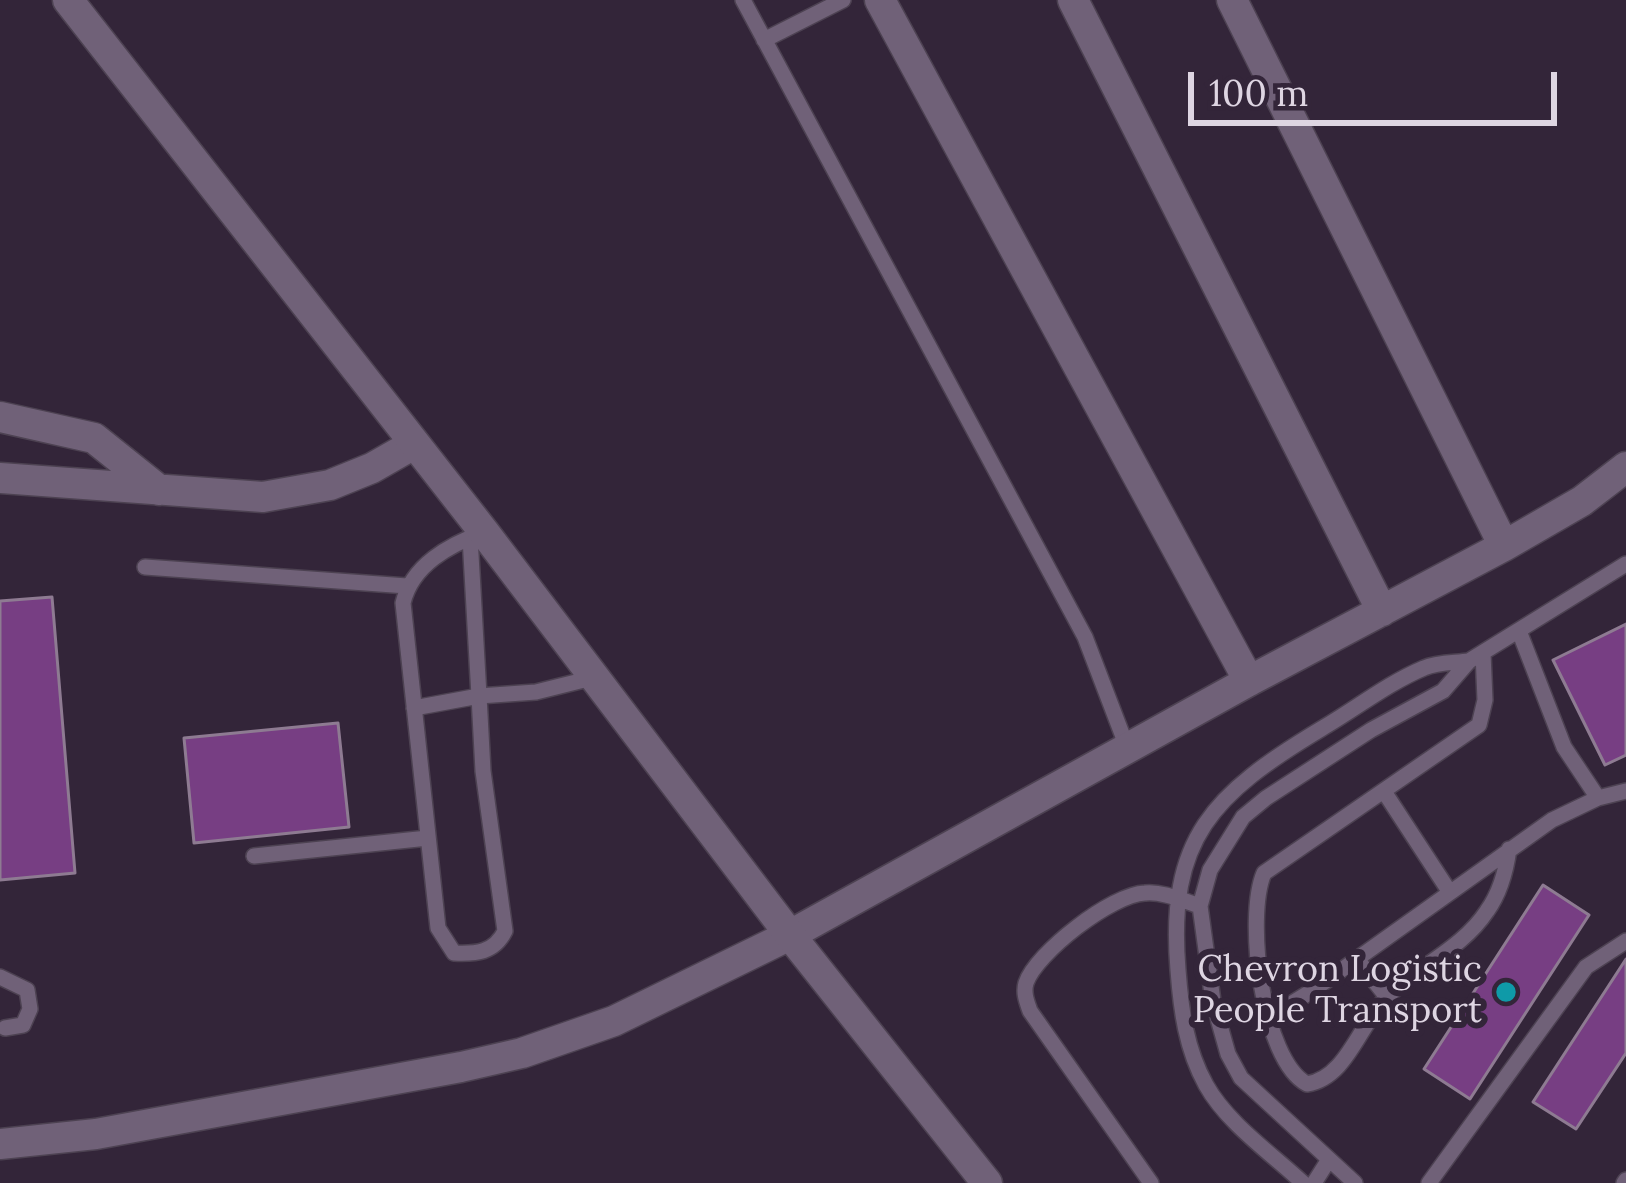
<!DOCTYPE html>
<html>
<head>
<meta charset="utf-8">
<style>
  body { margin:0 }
  #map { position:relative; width:1626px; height:1183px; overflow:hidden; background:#332539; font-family:Lora,serif }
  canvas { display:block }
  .scale { position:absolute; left:1188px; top:72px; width:369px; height:54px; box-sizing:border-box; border:6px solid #ded5e2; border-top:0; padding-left:15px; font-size:36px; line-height:42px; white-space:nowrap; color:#ded5e2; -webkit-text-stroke:9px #332539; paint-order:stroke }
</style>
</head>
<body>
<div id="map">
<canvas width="1626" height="1183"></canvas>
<div class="scale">100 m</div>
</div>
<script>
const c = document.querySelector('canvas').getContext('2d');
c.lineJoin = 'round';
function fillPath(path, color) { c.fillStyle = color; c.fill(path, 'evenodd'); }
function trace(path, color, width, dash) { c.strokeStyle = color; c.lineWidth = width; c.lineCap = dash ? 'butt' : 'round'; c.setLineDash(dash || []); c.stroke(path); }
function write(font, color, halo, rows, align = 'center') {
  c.font = font + ' Lora,serif'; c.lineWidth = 12; c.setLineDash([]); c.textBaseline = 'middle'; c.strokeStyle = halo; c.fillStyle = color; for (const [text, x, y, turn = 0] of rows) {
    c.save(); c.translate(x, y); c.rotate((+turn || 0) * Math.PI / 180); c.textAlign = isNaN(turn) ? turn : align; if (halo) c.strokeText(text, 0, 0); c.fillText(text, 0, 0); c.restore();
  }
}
const building = new Path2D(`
  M 52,597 L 75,873 L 0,880 L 0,601 Z
  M 1626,624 L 1626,755 L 1605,765 L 1553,660 Z
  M 338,723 L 349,827 L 194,843 L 184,738 Z
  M 1543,885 L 1589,915 L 1470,1099 L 1424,1069 Z
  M 1626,959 L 1626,1053 L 1576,1129 L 1533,1102 Z`);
fillPath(building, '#773e83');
trace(building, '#8e7b92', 3);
const service = new Path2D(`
  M 743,0 L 1085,637 L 1127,747
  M 764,40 L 843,0
  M 484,532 C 449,545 412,565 403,603 L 438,928 L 454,953 C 476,954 494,953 505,931 L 483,771 L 479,696 L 536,692 L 592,678
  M 145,567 L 407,586
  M 1519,631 L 1564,747 L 1598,798
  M 1483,653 L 1485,700 L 1479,725 L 1264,873 C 1245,917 1262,1060 1307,1084 C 1347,1078 1360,1023 1387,997 C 1418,966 1462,949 1487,911 C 1500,893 1506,871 1509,849
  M 414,708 L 479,696 L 470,537
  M 1385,793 L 1449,891
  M 254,856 L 428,838
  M 1356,958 L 1387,997
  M 0,977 L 27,990 L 30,1009 L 23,1025 L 5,1028
  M 1266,1013 L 1286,1007 L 1312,991 L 1552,820 L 1598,798 L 1626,791
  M 1151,1183 L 1030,1011 C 1027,1002 1023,993 1026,983 C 1036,953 1112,894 1145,893 C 1162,891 1184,901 1200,906
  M 1303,1183 C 1272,1154 1227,1123 1206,1085 C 1186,1049 1181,1010 1178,970 C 1167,838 1213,794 1321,729 C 1354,710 1388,683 1424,668 C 1437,662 1455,663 1469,661
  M 1314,1183 L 1328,1161
  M 1355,1183 L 1241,1078 L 1228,1054 L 1213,1001 L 1200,906 L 1210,870 L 1243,817 L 1266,798 L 1371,730 L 1443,691 L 1469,661 L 1626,564
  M 1429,1183 L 1586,967 L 1626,941
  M 1624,1183 L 1626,1180`);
const minor = new Path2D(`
  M 880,0 L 1249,681
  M 1073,0 L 1382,611
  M 1232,0 L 1504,546
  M 0,417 L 94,438 L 159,490
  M 0,478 L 263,497 L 330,485 L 372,468 L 414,444
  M 0,1144 L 96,1134 L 461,1067 L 522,1053 L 614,1021 L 790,935 L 1249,681 L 1504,546 L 1582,501 L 1626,467`);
const tertiary = new Path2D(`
  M 68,0 L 484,532 L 790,935 L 987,1183`);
trace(service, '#4d4252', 18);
trace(minor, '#4d4252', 33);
trace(tertiary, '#4d4252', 33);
trace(service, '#706178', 15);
trace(minor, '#706178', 30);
trace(tertiary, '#706178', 30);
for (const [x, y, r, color] of [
  [1506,992,12,"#0f9aa8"]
]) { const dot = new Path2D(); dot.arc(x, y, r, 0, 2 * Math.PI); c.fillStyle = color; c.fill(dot); trace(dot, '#332539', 4.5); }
write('36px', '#ded5e2', '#332539', [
  ["Chevron Logistic",1482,971],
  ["People Transport",1482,1012]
], 'right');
</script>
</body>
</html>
